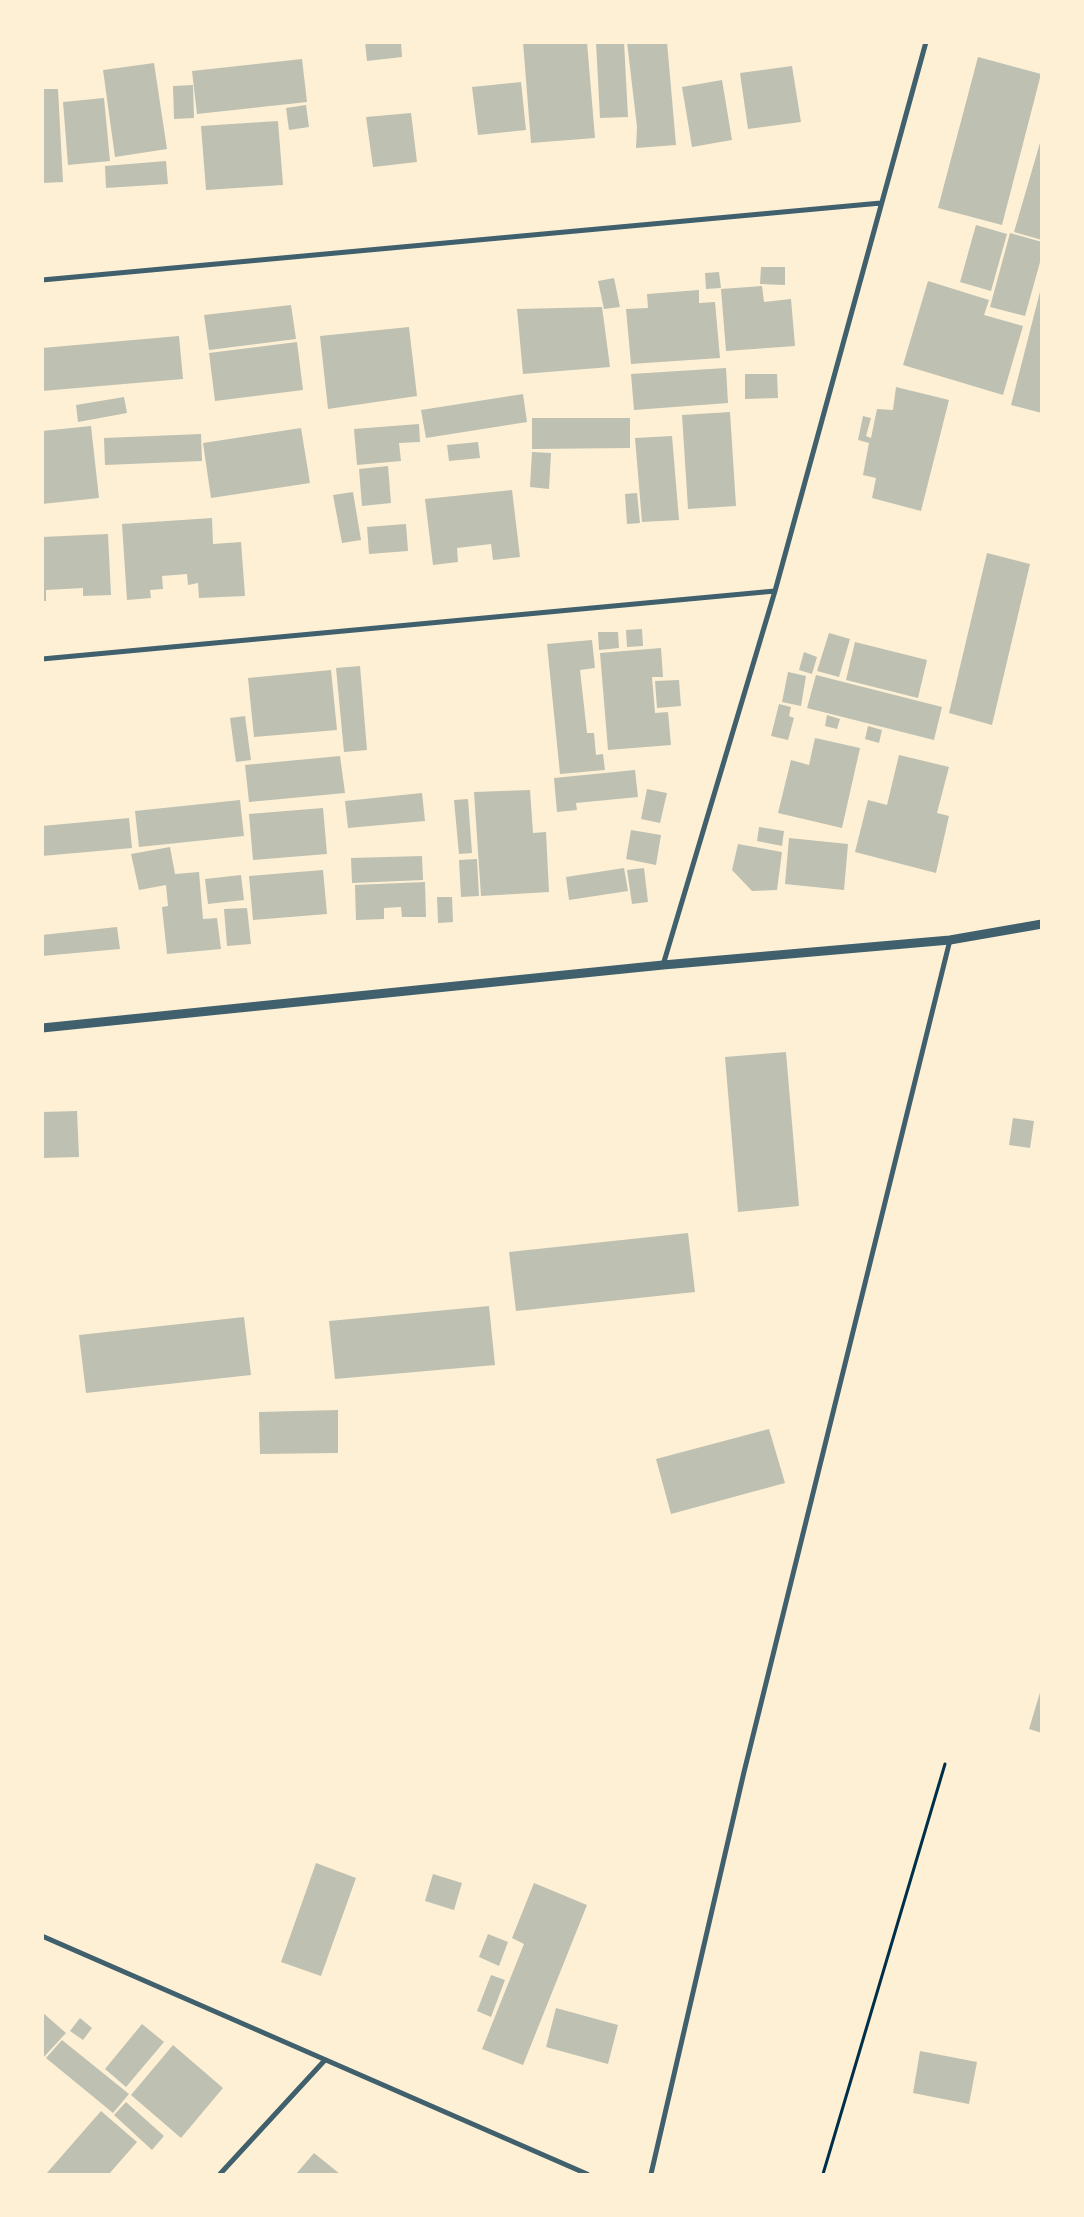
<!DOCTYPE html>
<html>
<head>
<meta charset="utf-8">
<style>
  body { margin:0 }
  #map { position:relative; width:1084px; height:2217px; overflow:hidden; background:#fdf0d5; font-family:"Archivo Narrow",sans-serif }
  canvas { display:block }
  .frame { position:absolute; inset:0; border:44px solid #fdf0d5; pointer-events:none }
</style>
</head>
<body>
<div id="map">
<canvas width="1084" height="2217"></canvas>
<div class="frame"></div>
</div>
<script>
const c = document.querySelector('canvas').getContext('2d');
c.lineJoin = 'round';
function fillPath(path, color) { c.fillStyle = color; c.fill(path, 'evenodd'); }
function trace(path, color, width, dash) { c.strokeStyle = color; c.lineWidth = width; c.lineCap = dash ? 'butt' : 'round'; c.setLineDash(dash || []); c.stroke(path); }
fillPath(new Path2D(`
  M 365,42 L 401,42 L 402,57 L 367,61 Z
  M 523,42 L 587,42 L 595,138 L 531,143 Z
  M 596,42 L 624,42 L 628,117 L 600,118 Z
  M 627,42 L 667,42 L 676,145 L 636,148 L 637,127 Z
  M 978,57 L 1041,74 L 1002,225 L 938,208 Z
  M 302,59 L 307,102 L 197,114 L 192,71 Z
  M 154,63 L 167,149 L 115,157 L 103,70 Z
  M 792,66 L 801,122 L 748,129 L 740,73 Z
  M 722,80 L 732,140 L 692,147 L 682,87 Z
  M 521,82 L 526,130 L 478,135 L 472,87 Z
  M 193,85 L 194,118 L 174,119 L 173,86 Z
  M 42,89 L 58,89 L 63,182 L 42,183 Z
  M 104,98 L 110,161 L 68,165 L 63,102 Z
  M 306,105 L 309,127 L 289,130 L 286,108 Z
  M 411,113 L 417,162 L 373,167 L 366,117 Z
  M 278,121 L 283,185 L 206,190 L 201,126 Z
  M 1042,136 L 1042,240 L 1014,232 Z
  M 166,161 L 168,184 L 106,188 L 105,166 Z
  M 976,225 L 1007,234 L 991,291 L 960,282 Z
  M 1010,233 L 1042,242 L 1042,255 L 1025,316 L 990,307 Z
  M 761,267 L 785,267 L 785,285 L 760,284 Z
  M 719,272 L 721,288 L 706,289 L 705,273 Z
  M 614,278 L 620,307 L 604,309 L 598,281 Z
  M 928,281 L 989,300 L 984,315 L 1023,326 L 1003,395 L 903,365 Z
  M 1042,284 L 1042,413 L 1011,405 Z
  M 762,286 L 764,302 L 791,299 L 795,346 L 726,351 L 721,289 Z
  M 699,290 L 699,303 L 715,302 L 720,358 L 631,364 L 626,309 L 648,308 L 647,294 Z
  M 291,305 L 296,339 L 209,350 L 204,315 Z
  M 602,307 L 610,367 L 523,374 L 517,309 Z
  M 409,327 L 417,396 L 328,409 L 320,336 Z
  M 179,336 L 183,379 L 42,391 L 42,348 Z
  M 297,342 L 303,390 L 215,401 L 209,353 Z
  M 726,368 L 728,403 L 634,410 L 631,374 Z
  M 745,374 L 777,374 L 778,398 L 745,399 Z
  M 896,387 L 949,400 L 921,511 L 872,498 L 876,478 L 863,475 L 869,443 L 858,440 L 863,416 L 871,418 L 866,436 L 871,438 L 877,409 L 893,410 Z
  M 523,394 L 527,422 L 426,438 L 421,410 Z
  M 124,397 L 127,413 L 78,422 L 76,405 Z
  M 730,412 L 736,506 L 688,509 L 682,415 Z
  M 532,418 L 630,418 L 630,448 L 532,449 Z
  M 419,424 L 420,442 L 399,443 L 401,461 L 357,465 L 354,429 Z
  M 91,426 L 99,498 L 42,504 L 42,431 Z
  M 301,428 L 310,483 L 211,498 L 203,443 Z
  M 201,434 L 202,461 L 105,465 L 104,438 Z
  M 672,436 L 679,520 L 642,522 L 635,438 Z
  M 478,442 L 480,458 L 449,461 L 447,445 Z
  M 532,452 L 551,453 L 549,489 L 530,487 Z
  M 388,466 L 391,503 L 362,506 L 359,469 Z
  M 512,490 L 520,557 L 493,560 L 491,544 L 457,548 L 458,562 L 433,565 L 425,499 Z
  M 353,492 L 361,540 L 342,543 L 333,495 Z
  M 637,493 L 640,523 L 627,524 L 625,494 Z
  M 212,518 L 213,544 L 241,542 L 245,596 L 199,598 L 198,583 L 188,585 L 187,574 L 162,576 L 163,589 L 150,590 L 151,598 L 127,600 L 122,524 Z
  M 406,524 L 408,551 L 369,554 L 367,527 Z
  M 108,534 L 111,595 L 83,596 L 83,588 L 46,590 L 46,601 L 42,601 L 42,537 Z
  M 987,553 L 1030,564 L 992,725 L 949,713 Z
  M 642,629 L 643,646 L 627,647 L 626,630 Z
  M 598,632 L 618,632 L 619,648 L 599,650 Z
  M 829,633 L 850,639 L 839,677 L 817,671 Z
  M 592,640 L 595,668 L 580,670 L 587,733 L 594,733 L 596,755 L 603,754 L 605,770 L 560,774 L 547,644 Z
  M 855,642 L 927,660 L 918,698 L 846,680 Z
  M 661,648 L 663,677 L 652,677 L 655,713 L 668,712 L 671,745 L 608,750 L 600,653 Z
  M 804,652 L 817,657 L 812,674 L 799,670 Z
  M 360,666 L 367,750 L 344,752 L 336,668 Z
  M 331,670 L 337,730 L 254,737 L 248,678 Z
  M 788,672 L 806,676 L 801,706 L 782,702 Z
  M 816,675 L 942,707 L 934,740 L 807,708 Z
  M 679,680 L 681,706 L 657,708 L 655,681 Z
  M 779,704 L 791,707 L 789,716 L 794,718 L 788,740 L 771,736 Z
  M 827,715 L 840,719 L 837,729 L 825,726 Z
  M 245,716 L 251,760 L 236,762 L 230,718 Z
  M 868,726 L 882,730 L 879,743 L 865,739 Z
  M 815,738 L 860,748 L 842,828 L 778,813 L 791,760 L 809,765 Z
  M 899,755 L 949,767 L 937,813 L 949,816 L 936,873 L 855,852 L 868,800 L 887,805 Z
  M 340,756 L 345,793 L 249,802 L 245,765 Z
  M 635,770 L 638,797 L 576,803 L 577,810 L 557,812 L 554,778 Z
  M 647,789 L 667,793 L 660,823 L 641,819 Z
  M 530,790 L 533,833 L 546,832 L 549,892 L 481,896 L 474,792 Z
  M 422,793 L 425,821 L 348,828 L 345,801 Z
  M 468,799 L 472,853 L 459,854 L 454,800 Z
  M 240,800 L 244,836 L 139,847 L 135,811 Z
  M 323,808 L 327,854 L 253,860 L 249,814 Z
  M 129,818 L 132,848 L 42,856 L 42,826 Z
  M 759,827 L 784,831 L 782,846 L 757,841 Z
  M 631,830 L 661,835 L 656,865 L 626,859 Z
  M 789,838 L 848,844 L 844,890 L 785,884 Z
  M 738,844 L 782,852 L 777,890 L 752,891 L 732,870 Z
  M 170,847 L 175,874 L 199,872 L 203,919 L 217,918 L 221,949 L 167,954 L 162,907 L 168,906 L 166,885 L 139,890 L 131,854 Z
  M 422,856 L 423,880 L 352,883 L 351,858 Z
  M 477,859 L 479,896 L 461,897 L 459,860 Z
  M 624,868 L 628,891 L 569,900 L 566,877 Z
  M 644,868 L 648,902 L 632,904 L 627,870 Z
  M 323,870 L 327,914 L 253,920 L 249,876 Z
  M 241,875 L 244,900 L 208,904 L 205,879 Z
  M 425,882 L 426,917 L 402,917 L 401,907 L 384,908 L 384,919 L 356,920 L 355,885 Z
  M 437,897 L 452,897 L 453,922 L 438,923 Z
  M 247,908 L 251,944 L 227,946 L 224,909 Z
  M 117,927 L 120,949 L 42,956 L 42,935 Z
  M 786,1052 L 799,1206 L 738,1212 L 725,1057 Z
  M 77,1111 L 79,1157 L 42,1158 L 42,1112 Z
  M 1013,1118 L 1034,1121 L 1030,1148 L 1009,1145 Z
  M 688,1233 L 695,1292 L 516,1311 L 509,1252 Z
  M 489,1306 L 495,1365 L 335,1379 L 329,1321 Z
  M 244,1317 L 251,1375 L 86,1393 L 79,1335 Z
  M 338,1410 L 338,1453 L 260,1454 L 259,1412 Z
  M 769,1429 L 785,1483 L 671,1514 L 656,1459 Z
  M 1042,1686 L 1042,1733 L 1029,1729 Z
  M 316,1863 L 356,1878 L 321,1976 L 281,1962 Z
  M 433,1874 L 462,1883 L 454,1910 L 425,1901 Z
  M 534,1883 L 587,1905 L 523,2065 L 482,2049 L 524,1944 L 512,1938 Z
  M 488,1934 L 508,1942 L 499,1966 L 479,1957 Z
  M 491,1975 L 505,1980 L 491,2017 L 477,2011 Z
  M 556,2008 L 618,2025 L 608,2064 L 546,2047 Z
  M 42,2012 L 66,2033 L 42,2059 Z
  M 80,2018 L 92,2028 L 83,2040 L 70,2031 Z
  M 142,2024 L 164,2042 L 126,2087 L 105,2069 Z
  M 62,2040 L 129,2094 L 113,2113 L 46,2058 Z
  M 173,2045 L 223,2088 L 181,2138 L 131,2095 Z
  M 920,2051 L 977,2062 L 969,2104 L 913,2093 Z
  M 126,2102 L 164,2136 L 152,2150 L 114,2115 Z
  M 101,2111 L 137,2142 L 109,2174 L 46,2174 Z
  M 314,2153 L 340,2174 L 296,2174 Z`), '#bec0b2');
trace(new Path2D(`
  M 823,2174 L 945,1764`), '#003049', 3);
trace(new Path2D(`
  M 42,280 L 881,203
  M 42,659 L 775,591
  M 663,965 L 775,591 L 926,42
  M 42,1936 L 587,2174
  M 220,2174 L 325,2060
  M 651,2174 L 744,1772 L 950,940`), '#3f606c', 5);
trace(new Path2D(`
  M 42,1028 L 663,965 L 950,940 L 1042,924`), '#3f606c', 9);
</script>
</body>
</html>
